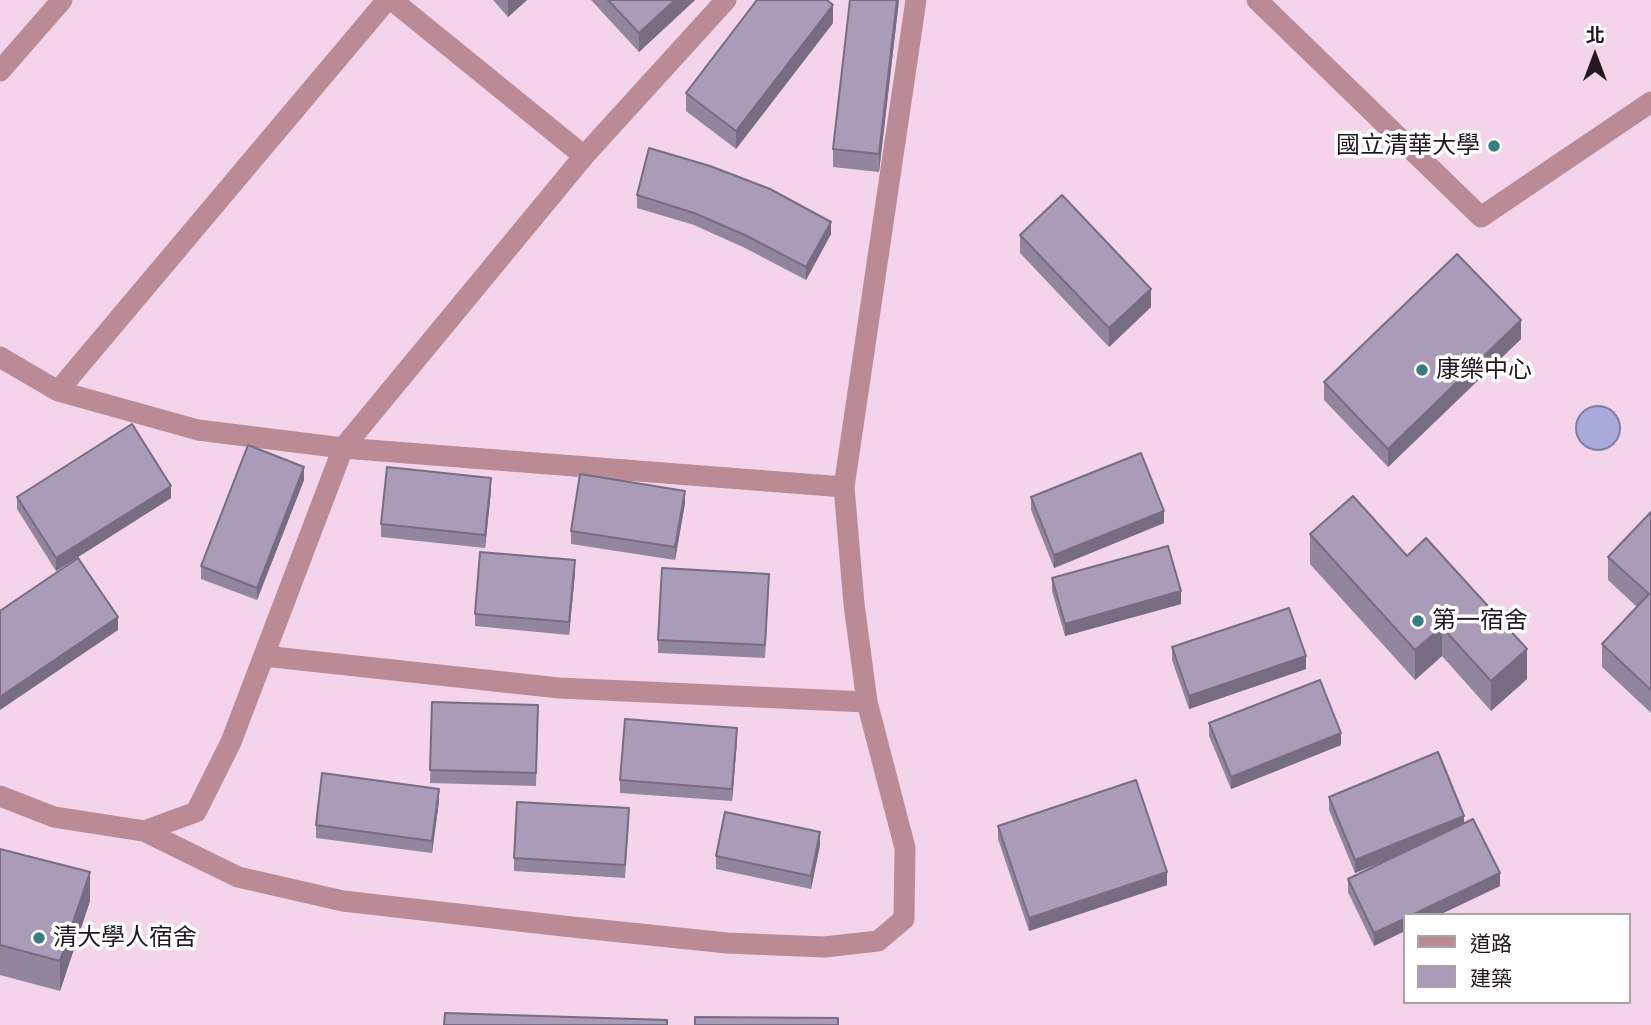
<!DOCTYPE html>
<html>
<head>
<meta charset="utf-8">
<style>
  body { margin:0 }
  #map { position:relative; width:1651px; height:1025px; overflow:hidden; background:#f3d4ea; font-family:"Noto Sans","Noto Sans TC",sans-serif }
  canvas { display:block }
  .legend { position:absolute; left:1403px; top:913px; width:228px; height:91px; box-sizing:border-box; background:#fff; border:2px solid #a7a3a6; margin:0; padding:9px 12px; list-style:none; font-size:21px; color:#231820 }
  .legend li { display:flex; align-items:center; gap:14px; height:35px }
  .legend b { width:35px; border:2px solid #a7a3a6 }
  .north { position:absolute; left:1560px; top:21px; width:70px; height:70px; -webkit-text-stroke:5px #fff; paint-order:stroke; rotate:0deg; font-size:19px; font-weight:700; line-height:28px; text-align:center; color:#231820 }
  .north::after { content:''; display:block; margin:auto; width:24px; height:32px; background:#231820; clip-path:polygon(50% 0,100% 100%,50% 72%,0 100%) }
</style>
</head>
<body>
<div id="map">
<canvas width="1651" height="1025"></canvas>
<ul class="legend">
<li><b style="height:9px;background:#ba8b95"></b>道路</li>
<li><b style="height:19px;background:#aa9bb8"></b>建築</li>
</ul>
<div class="north">北</div>
</div>
<script>
const c = document.querySelector('canvas').getContext('2d');
c.lineJoin = 'round';
function fillPath(path, color) { c.fillStyle = color; c.fill(path, 'evenodd'); }
function trace(path, color, width, dash) { c.strokeStyle = color; c.lineWidth = width; c.lineCap = dash ? 'butt' : 'round'; c.setLineDash(dash || []); c.stroke(path); }
function write(font, color, halo, rows, align = 'center') {
  c.font = font + ' "Noto Sans","Noto Sans TC",sans-serif'; c.lineWidth = 7; c.setLineDash([]); c.textBaseline = 'middle'; c.strokeStyle = halo; c.fillStyle = color; for (const [text, x, y, turn = 0] of rows) {
    c.save(); c.translate(x, y); c.rotate((+turn || 0) * Math.PI / 180); c.textAlign = isNaN(turn) ? turn : align; if (halo) c.strokeText(text, 0, 0); c.fillText(text, 0, 0); c.restore();
  }
}
const water = new Path2D(`
  M1576 428a22 22 0 1 1 44 0a22 22 0 1 1-44 0Z`);
fillPath(water, '#a7aada');
trace(water, '#7f7ea2', 2);
trace(new Path2D(`
  M 392,0 L 584,156
  M 1257,0 L 1481,217 L 1651,102
  M 0,71 L 62,0
  M 0,357 L 58,391 L 198,430 L 343,448 L 584,156 L 726,0
  M 58,391 L 387,0
  M 264,656 L 559,688 L 867,702
  M 0,796 L 54,817 L 144,831 L 196,812 L 231,742 L 343,448 L 844,487
  M 144,831 L 238,877 L 343,901 L 563,926 L 727,943 L 824,947 L 878,941 L 904,919 L 905,848 L 867,702 L 854,604 L 844,487 L 916,0`), '#ba8b95', 21);
fillPath(new Path2D(`
  M 493,0 L 527,0 L 508,17 Z
  M 591,0 L 695,0 L 639,52 Z
  M 850,0 L 899,0 L 879,172 L 833,167 L 833,149 Z
  M 833,23 L 736,149 L 686,111 L 686,93 Z
  M 637,195 L 831,234 L 806,280 L 745,248 L 694,225 L 637,208 Z
  M 1020,235 L 1151,307 L 1109,347 L 1020,253 Z
  M 1521,339 L 1388,467 L 1324,400 L 1324,382 Z
  M 304,480 L 257,600 L 201,579 L 201,566 Z
  M 491,491 L 485,548 L 381,537 L 381,524 Z
  M 17,497 L 171,498 L 56,571 L 17,509 Z
  M 1031,497 L 1164,523 L 1054,568 L 1031,510 Z
  M 685,503 L 675,560 L 571,544 L 571,531 Z
  M 1651,512 L 1651,713 L 1602,667 L 1602,644 L 1637,607 L 1608,580 L 1608,557 Z
  M 1310,534 L 1407,556 L 1527,679 L 1491,711 L 1442,656 L 1415,680 L 1310,564 Z
  M 575,573 L 569,635 L 475,626 L 475,614 Z
  M 1052,578 L 1181,604 L 1065,636 L 1052,591 Z
  M 769,586 L 765,658 L 658,653 L 658,640 Z
  M 1172,647 L 1306,669 L 1189,709 L 1172,660 Z
  M 432,702 L 538,705 L 536,786 L 430,783 Z
  M 1209,723 L 1341,745 L 1231,789 L 1209,736 Z
  M 737,740 L 732,801 L 620,793 L 620,780 Z
  M 1329,797 L 1464,823 L 1500,886 L 1374,946 L 1348,892 L 1348,879 L 1389,859 L 1355,873 L 1329,810 Z
  M 439,801 L 432,853 L 316,838 L 316,825 Z
  M 629,821 L 625,878 L 514,871 L 514,858 Z
  M 998,826 L 1167,885 L 1029,931 L 998,839 Z
  M 820,845 L 811,889 L 716,869 L 716,856 Z
  M 0,849 L 90,901 L 60,991 L 0,975 Z`), '#92859e');
fillPath(new Path2D(`
  M 508,0 L 527,0 L 508,17 Z
  M 675,0 L 695,0 L 639,52 L 639,33 Z
  M 897,0 L 899,0 L 879,172 L 879,154 Z
  M 833,5 L 833,23 L 736,149 L 736,131 Z
  M 831,222 L 831,234 L 806,280 L 806,267 Z
  M 1151,289 L 1151,307 L 1109,347 L 1109,328 Z
  M 1521,320 L 1521,339 L 1388,467 L 1388,449 Z
  M 304,467 L 304,480 L 257,600 L 257,588 Z
  M 491,478 L 491,491 L 485,548 L 485,535 Z
  M 171,486 L 171,498 L 56,571 L 56,558 Z
  M 685,491 L 685,503 L 675,560 L 675,547 Z
  M 1164,511 L 1164,523 L 1054,568 L 1054,555 Z
  M 575,560 L 575,573 L 569,635 L 569,622 Z
  M 1181,591 L 1181,604 L 1065,636 L 1065,624 Z
  M 118,617 L 118,630 L 0,710 L 0,697 Z
  M 1442,627 L 1442,656 L 1415,680 L 1415,650 Z
  M 1527,649 L 1527,679 L 1491,711 L 1491,681 Z
  M 1306,656 L 1306,669 L 1189,709 L 1189,696 Z
  M 737,728 L 737,740 L 732,801 L 732,789 Z
  M 1341,733 L 1341,745 L 1231,789 L 1231,777 Z
  M 439,789 L 439,801 L 432,853 L 432,841 Z
  M 1464,816 L 1464,828 L 1355,873 L 1355,860 Z
  M 820,832 L 820,845 L 811,889 L 811,876 Z
  M 90,872 L 90,901 L 60,991 L 60,961 Z
  M 1167,872 L 1167,885 L 1029,931 L 1029,918 Z
  M 1500,873 L 1500,886 L 1439,915 L 1412,915 Z
  M 1404,919 L 1404,931 L 1374,946 L 1374,933 Z`), '#776c81');
const building = new Path2D(`
  M 608,0 L 675,0 L 639,33 Z
  M 757,0 L 827,0 L 833,5 L 736,131 L 686,93 Z
  M 850,0 L 897,0 L 879,154 L 833,149 Z
  M 649,148 L 710,166 L 770,189 L 831,222 L 806,267 L 745,235 L 694,213 L 637,195 Z
  M 1062,195 L 1151,289 L 1109,328 L 1020,235 Z
  M 1457,254 L 1521,320 L 1388,449 L 1324,382 Z
  M 132,424 L 171,486 L 56,558 L 17,497 Z
  M 248,445 L 304,467 L 257,588 L 201,566 Z
  M 1141,453 L 1164,511 L 1054,555 L 1031,497 Z
  M 387,467 L 491,478 L 485,535 L 381,524 Z
  M 580,474 L 685,491 L 675,547 L 571,531 Z
  M 1353,496 L 1407,556 L 1426,538 L 1527,649 L 1491,681 L 1442,627 L 1415,650 L 1310,534 Z
  M 1651,512 L 1651,690 L 1602,644 L 1649,594 L 1608,557 Z
  M 1168,546 L 1181,591 L 1065,624 L 1052,578 Z
  M 480,552 L 575,560 L 569,622 L 475,614 Z
  M 78,558 L 118,617 L 0,697 L 0,611 Z
  M 662,568 L 769,574 L 765,645 L 658,640 Z
  M 1289,608 L 1306,656 L 1189,696 L 1172,647 Z
  M 1320,680 L 1341,733 L 1231,777 L 1209,723 Z
  M 432,702 L 538,705 L 536,773 L 430,770 Z
  M 625,719 L 737,728 L 732,789 L 620,780 Z
  M 1438,752 L 1464,816 L 1355,860 L 1329,797 Z
  M 322,773 L 439,789 L 432,841 L 316,825 Z
  M 1136,780 L 1167,872 L 1029,918 L 998,826 Z
  M 517,802 L 629,808 L 625,865 L 514,858 Z
  M 725,812 L 820,832 L 811,876 L 716,856 Z
  M 1473,819 L 1500,873 L 1412,915 L 1404,915 L 1404,919 L 1374,933 L 1348,879 Z
  M 0,849 L 90,872 L 60,961 L 0,945 Z
  M 445,1013 L 667,1020 L 667,1025 L 444,1025 Z
  M 695,1017 L 838,1018 L 838,1025 L 695,1025 Z`);
fillPath(building, '#aa9bb8');
trace(building, '#776c81', 2);
for (const [x, y, r, color] of [
  [1494,146,7,"#367e82"],
  [1422,370,7,"#367e82"],
  [1418,621,7,"#367e82"],
  [39,938,7,"#367e82"]
]) { const dot = new Path2D(); dot.arc(x, y, r, 0, 2 * Math.PI); c.fillStyle = color; c.fill(dot); trace(dot, '#fff', 2.5); }
write('24px', '#231820', '#fff', [
  ["國立清華大學",1480,146,"right"],
  ["康樂中心",1436,370],
  ["第一宿舍",1432,621],
  ["清大學人宿舍",53,938]
], 'left');
</script>
</body>
</html>
